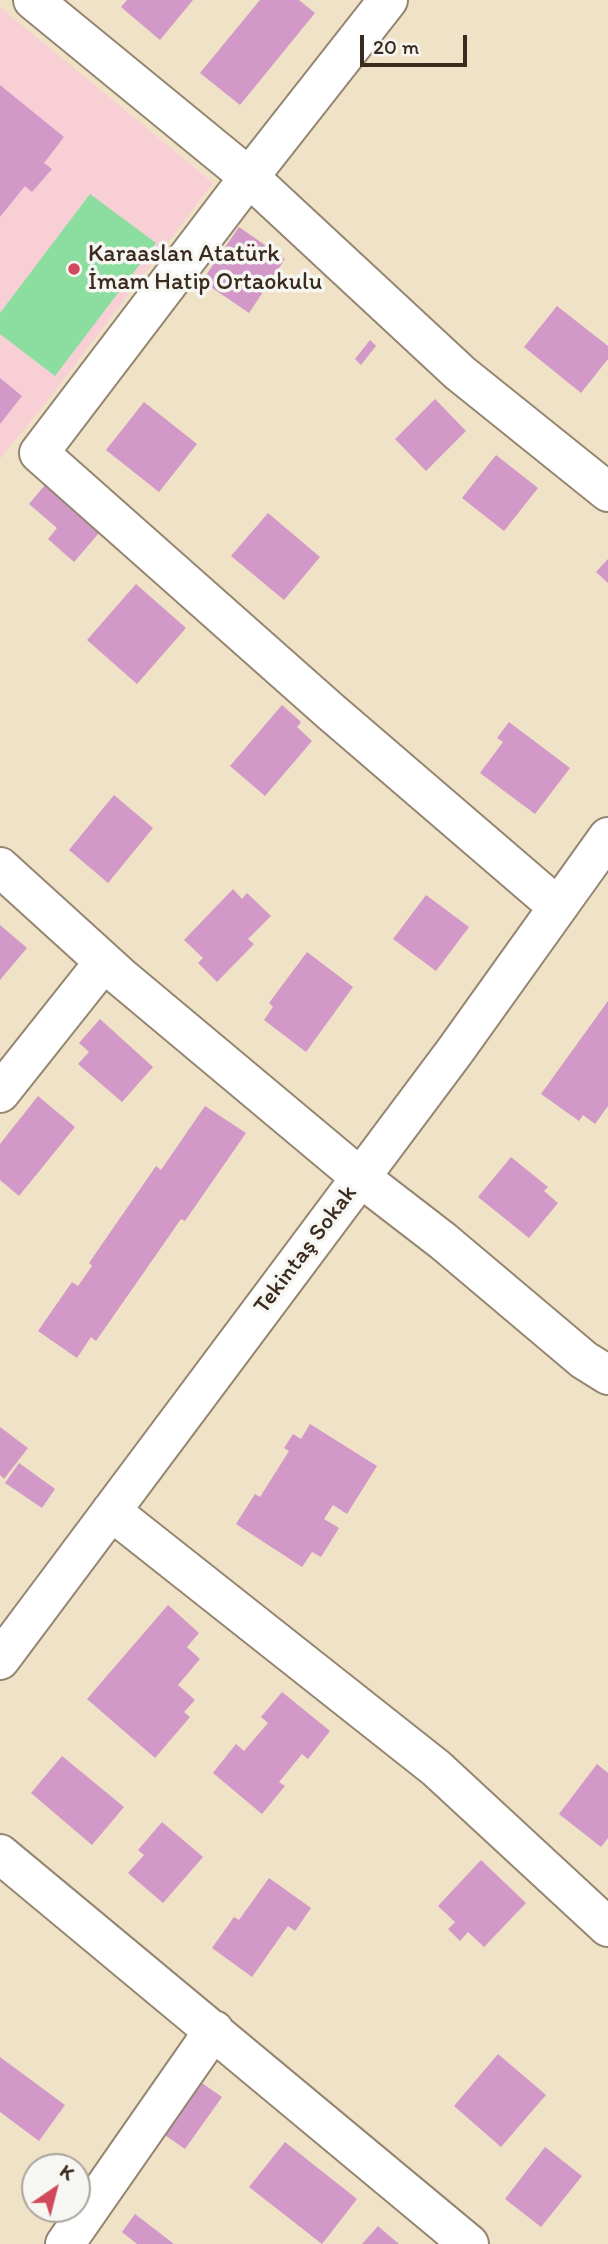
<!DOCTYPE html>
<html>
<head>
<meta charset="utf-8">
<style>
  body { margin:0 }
  #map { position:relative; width:608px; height:2244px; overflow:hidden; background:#efe2c6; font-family:Itim,sans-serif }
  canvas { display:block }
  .north { position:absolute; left:21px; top:2153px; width:70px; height:70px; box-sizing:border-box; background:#f6f6f2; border:2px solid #aba49d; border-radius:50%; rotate:35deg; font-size:19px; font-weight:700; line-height:28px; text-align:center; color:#3b2a1e }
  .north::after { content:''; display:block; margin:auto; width:24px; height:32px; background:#d1495b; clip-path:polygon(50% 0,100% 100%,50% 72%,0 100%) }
  .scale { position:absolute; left:360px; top:35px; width:107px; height:32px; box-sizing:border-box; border:4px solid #3b2a1e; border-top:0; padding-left:9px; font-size:21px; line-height:24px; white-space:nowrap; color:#3b2a1e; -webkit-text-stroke:5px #f6f6f2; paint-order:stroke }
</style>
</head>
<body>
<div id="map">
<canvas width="608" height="2244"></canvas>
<div class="north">K</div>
<div class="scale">20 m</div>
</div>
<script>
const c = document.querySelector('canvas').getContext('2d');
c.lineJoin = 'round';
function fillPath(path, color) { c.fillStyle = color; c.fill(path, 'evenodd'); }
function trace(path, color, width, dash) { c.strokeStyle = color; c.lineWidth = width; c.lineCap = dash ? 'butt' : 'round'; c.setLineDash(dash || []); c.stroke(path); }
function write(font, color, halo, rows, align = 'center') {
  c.font = font + ' Itim,sans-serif'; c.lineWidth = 7; c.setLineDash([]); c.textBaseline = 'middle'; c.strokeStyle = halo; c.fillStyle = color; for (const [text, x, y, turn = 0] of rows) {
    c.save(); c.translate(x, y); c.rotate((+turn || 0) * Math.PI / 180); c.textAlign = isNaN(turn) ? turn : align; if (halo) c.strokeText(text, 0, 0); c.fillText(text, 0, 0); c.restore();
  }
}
fillPath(new Path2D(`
  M 0,7 L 213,183 L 52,395 L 0,459 Z`), '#f7cfd5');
fillPath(new Path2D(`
  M 90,194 L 156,243 L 55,376 L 0,334 L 0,313 Z`), '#8bde9f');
fillPath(new Path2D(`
  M 127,0 L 193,0 L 160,40 L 121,7 Z
  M 260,0 L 299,0 L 315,13 L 240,105 L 200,73 Z
  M 0,85 L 64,137 L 44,163 L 52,169 L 32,192 L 25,186 L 0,217 Z
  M 239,227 L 285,259 L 249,313 L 202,281 Z
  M 557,306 L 608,346 L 608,359 L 581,393 L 524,347 Z
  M 370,340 L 376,346 L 361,365 L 355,359 Z
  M 0,378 L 22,396 L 0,424 Z
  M 435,399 L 466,431 L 426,471 L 395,439 Z
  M 144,402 L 197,444 L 159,492 L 106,450 Z
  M 496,455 L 538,488 L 504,531 L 462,498 Z
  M 50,479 L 105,526 L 74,562 L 48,539 L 57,528 L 29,504 Z
  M 268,513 L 320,557 L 284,600 L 231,556 Z
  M 608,559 L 608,583 L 596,572 Z
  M 136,584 L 186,628 L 137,684 L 87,640 Z
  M 282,705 L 301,722 L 297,727 L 312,741 L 265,796 L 230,766 Z
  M 509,722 L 570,768 L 535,814 L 480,773 L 503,742 L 497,738 Z
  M 114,795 L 153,828 L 108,883 L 69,850 Z
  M 233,889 L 242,899 L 247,893 L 271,916 L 248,939 L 254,944 L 217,982 L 198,963 L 203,958 L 184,940 Z
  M 426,895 L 469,927 L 436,971 L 393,939 Z
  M 0,925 L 27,948 L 0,980 Z
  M 307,952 L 353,987 L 306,1052 L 264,1020 L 273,1007 L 269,1003 Z
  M 608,1001 L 608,1106 L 595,1124 L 583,1115 L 579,1121 L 541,1094 Z
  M 100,1019 L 153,1067 L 122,1102 L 78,1064 L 89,1052 L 79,1043 Z
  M 38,1096 L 75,1127 L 19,1196 L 0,1180 L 0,1144 Z
  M 205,1106 L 246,1133 L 185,1221 L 181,1219 L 96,1341 L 91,1337 L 77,1358 L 38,1331 L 72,1282 L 78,1286 L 92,1266 L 89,1263 L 156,1166 L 161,1170 Z
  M 511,1157 L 548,1187 L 544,1191 L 558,1203 L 529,1238 L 478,1197 Z
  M 310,1424 L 377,1466 L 347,1514 L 333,1505 L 324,1519 L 339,1528 L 321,1557 L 312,1552 L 302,1567 L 236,1524 L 255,1494 L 260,1497 L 289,1451 L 284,1448 L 293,1434 L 301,1439 Z
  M 0,1427 L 28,1448 L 4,1479 L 0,1475 Z
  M 19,1463 L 55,1489 L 42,1508 L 5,1483 Z
  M 168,1605 L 199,1633 L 187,1647 L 200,1659 L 178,1685 L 195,1700 L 184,1712 L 190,1717 L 155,1758 L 87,1699 Z
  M 282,1692 L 330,1731 L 308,1759 L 302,1754 L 279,1782 L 285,1786 L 262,1814 L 213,1773 L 236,1744 L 244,1751 L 268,1723 L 261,1717 Z
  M 62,1756 L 124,1807 L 92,1845 L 31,1793 Z
  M 597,1764 L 608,1773 L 608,1838 L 601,1847 L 559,1814 Z
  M 162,1822 L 203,1857 L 163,1903 L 128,1873 L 144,1855 L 138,1850 Z
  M 481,1860 L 526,1903 L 484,1947 L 468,1932 L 460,1941 L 448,1929 L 455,1922 L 438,1906 Z
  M 269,1878 L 311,1908 L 295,1931 L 288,1926 L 252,1977 L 212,1948 L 234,1917 L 239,1920 Z
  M 498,2054 L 546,2095 L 501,2147 L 454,2106 Z
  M 0,2057 L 65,2105 L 39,2141 L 0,2112 Z
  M 189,2074 L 222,2097 L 185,2149 L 152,2126 Z
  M 285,2142 L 357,2199 L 322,2244 L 249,2187 Z
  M 545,2147 L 582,2176 L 541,2227 L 505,2199 Z
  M 135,2214 L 174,2244 L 137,2244 L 122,2232 Z
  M 378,2226 L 399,2244 L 362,2244 Z`), '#d298c8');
const minor = new Path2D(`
  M 33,0 L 249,177 L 388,0
  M 0,867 L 121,977 L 360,1177 L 443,1241 L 584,1360 L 608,1375
  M 558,907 L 330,711 L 39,453 L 249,177 L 460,373 L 608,492
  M 0,1093 L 104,962
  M 111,1511 L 436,1768 L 608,1927
  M 0,1660 L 455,1051 L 608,837
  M 0,1854 L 469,2244
  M 65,2244 L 214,2030`);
trace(minor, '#958672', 42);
trace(minor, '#fff', 38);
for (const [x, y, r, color] of [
  [74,269,7,"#d1495b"]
]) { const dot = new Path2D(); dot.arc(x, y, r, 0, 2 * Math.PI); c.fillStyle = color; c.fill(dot); trace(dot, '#f6f6f2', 2.5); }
write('24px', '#3b2a1e', '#f6f6f2', [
  ["Karaaslan Atatürk",88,255],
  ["İmam Hatip Ortaokulu",88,283]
], 'left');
write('24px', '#3b2a1e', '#f6f6f2', [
  ["Tekintaş Sokak",306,1250,-53]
]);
</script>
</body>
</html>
